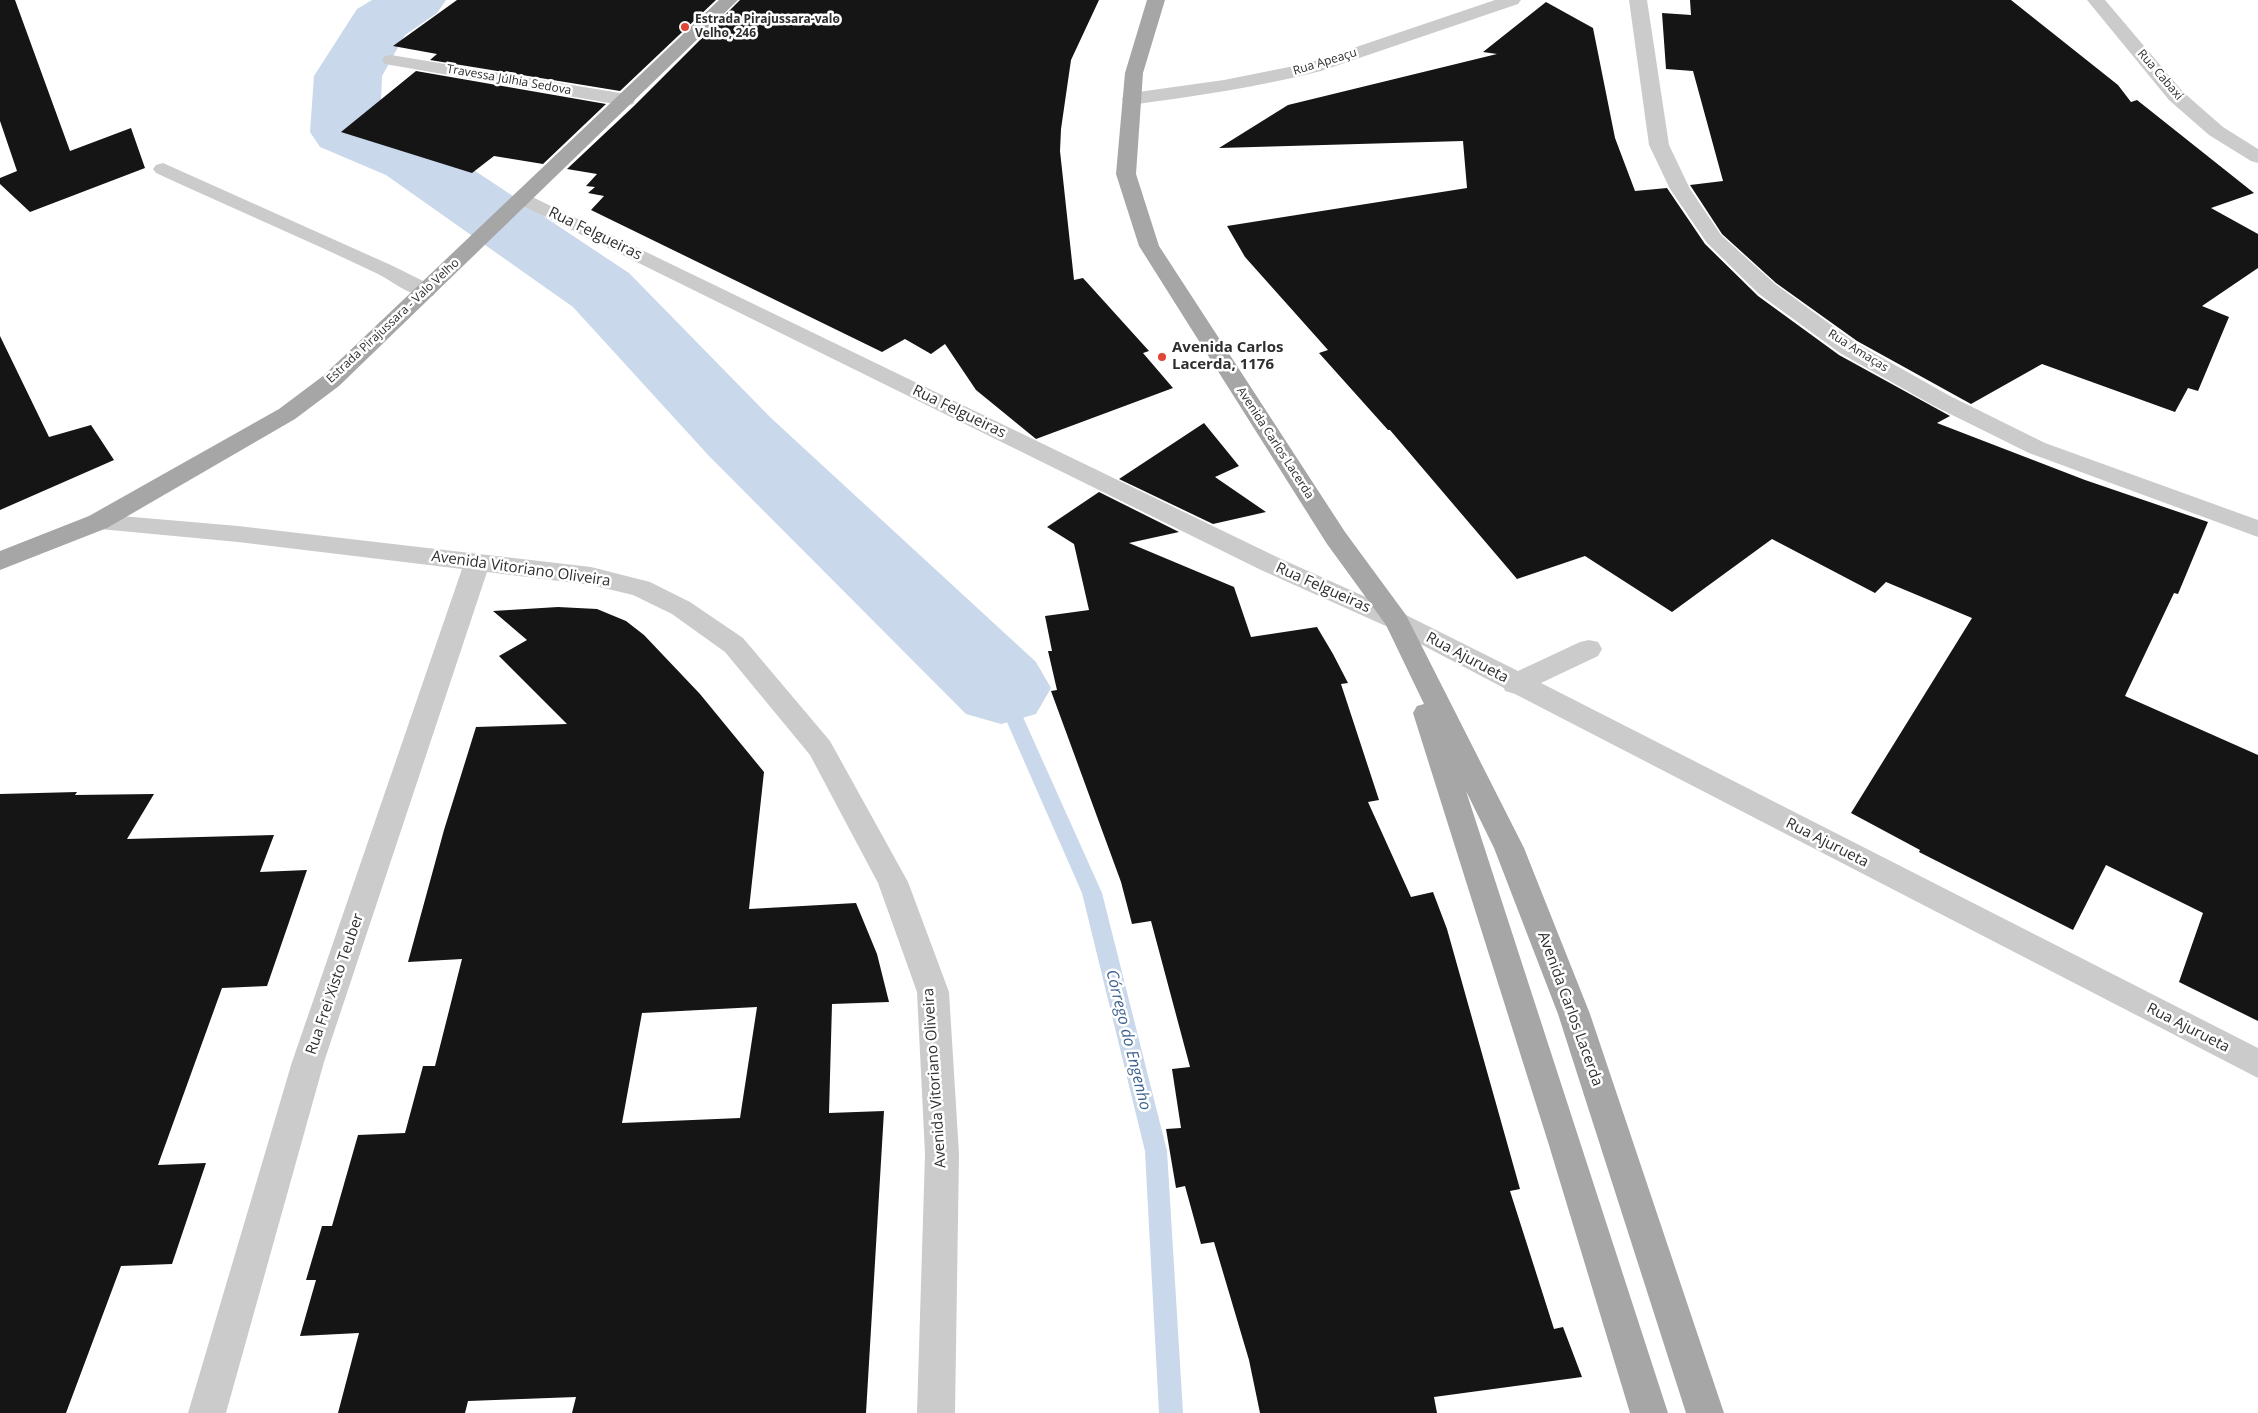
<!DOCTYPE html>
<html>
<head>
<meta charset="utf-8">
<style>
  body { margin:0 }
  canvas { display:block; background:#fff }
</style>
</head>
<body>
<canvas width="2258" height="1413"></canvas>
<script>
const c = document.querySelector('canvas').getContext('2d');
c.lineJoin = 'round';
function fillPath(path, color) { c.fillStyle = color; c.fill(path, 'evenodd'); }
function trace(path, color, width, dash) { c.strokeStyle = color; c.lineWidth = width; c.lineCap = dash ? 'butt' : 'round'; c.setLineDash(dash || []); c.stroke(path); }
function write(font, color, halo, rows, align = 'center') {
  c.font = font + ' "Open Sans",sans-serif'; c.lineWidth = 5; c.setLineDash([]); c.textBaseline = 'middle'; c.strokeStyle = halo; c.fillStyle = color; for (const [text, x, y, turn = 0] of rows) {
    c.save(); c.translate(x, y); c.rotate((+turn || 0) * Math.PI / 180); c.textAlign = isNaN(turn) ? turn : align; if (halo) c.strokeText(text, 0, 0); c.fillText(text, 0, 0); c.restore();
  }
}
fillPath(new Path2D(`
  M 1001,682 L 1007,684 L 1010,688 L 1102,893 L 1167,1151 L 1183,1413 L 1159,1413 L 1145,1151 L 1082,893 L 992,688 L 995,684 Z`), '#c9d8eb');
fillPath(new Path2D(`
  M 372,0 L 446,0 L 437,13 L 405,35 L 382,76 L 380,122 L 436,145 L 629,273 L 771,418 L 1036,662 L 1051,688 L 1036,714 L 1001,724 L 966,714 L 709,456 L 573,307 L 386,175 L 320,147 L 310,132 L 314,76 L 357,9 Z`), '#c9d8eb');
fillPath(new Path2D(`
  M 0,0 L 15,0 L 70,151 L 131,128 L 145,168 L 30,212 L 0,184 L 0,178 L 17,171 L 0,121 Z
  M 457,0 L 716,0 L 620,91 L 430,60 L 437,54 L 393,46 Z
  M 740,0 L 1099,0 L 1071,60 L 1061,129 L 1060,151 L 1074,280 L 1083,278 L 1149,351 L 1143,353 L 1173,388 L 1036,439 L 976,390 L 945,344 L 931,354 L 905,339 L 882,352 L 591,210 L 604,196 L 588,193 L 595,187 L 586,186 L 597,174 L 567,169 L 635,105 Z
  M 1690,0 L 2011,0 L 2118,85 L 2131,102 L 2137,100 L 2254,193 L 2211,208 L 2258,234 L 2258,268 L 2202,306 L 2229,317 L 2198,391 L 2188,388 L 2175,412 L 2042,364 L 1971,404 L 1857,341 L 1776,283 L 1722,234 L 1690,185 L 1723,181 L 1693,71 L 1666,69 L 1662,13 L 1691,15 Z
  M 1546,2 L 1593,28 L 1615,138 L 1635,191 L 1667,188 L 1705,244 L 1758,296 L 1839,355 L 1950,416 L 1937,423 L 2085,480 L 2208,522 L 2178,594 L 2174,593 L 2125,696 L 2258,755 L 2258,1021 L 2179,982 L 2203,913 L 2106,865 L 2073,930 L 1919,852 L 1920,850 L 1851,813 L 1972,618 L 1886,582 L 1875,593 L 1772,539 L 1672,612 L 1585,556 L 1517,579 L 1390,430 L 1388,430 L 1319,353 L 1328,350 L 1245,257 L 1227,226 L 1467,188 L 1463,141 L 1219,148 L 1288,105 L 1497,54 L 1483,52 Z
  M 416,71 L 606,104 L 543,164 L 494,156 L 472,173 L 341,132 Z
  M 0,336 L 49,437 L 91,425 L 114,460 L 0,510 Z
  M 1204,423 L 1239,466 L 1215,477 L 1266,512 L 1213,524 L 1119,479 Z
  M 1099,492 L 1179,532 L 1129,543 L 1234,587 L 1251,637 L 1317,627 L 1333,654 L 1348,683 L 1341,684 L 1379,800 L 1368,802 L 1411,897 L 1433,892 L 1447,929 L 1520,1189 L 1510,1191 L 1554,1329 L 1563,1327 L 1582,1377 L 1434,1397 L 1437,1413 L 1260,1413 L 1249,1360 L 1214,1242 L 1201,1244 L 1185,1186 L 1176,1188 L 1166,1129 L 1181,1128 L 1172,1069 L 1190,1067 L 1151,921 L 1132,924 L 1121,882 L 1051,691 L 1057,690 L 1048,651 L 1052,651 L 1045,616 L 1089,610 L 1074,544 L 1047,527 Z
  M 558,607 L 597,609 L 626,621 L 644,635 L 700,694 L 764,772 L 749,909 L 856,903 L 877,954 L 889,1002 L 832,1004 L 829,1113 L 884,1111 L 866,1413 L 572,1413 L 576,1397 L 468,1401 L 465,1413 L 338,1413 L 359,1333 L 300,1336 L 316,1280 L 306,1280 L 322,1226 L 332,1226 L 358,1135 L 405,1133 L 423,1066 L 435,1066 L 462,959 L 408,962 L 444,830 L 476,727 L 567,724 L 499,656 L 527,640 L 493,611 ZM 757,1007 L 740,1118 L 622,1123 L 642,1013 Z
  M 77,792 L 75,795 L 154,794 L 127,839 L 274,835 L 260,872 L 307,870 L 267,986 L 222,988 L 158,1165 L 206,1163 L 172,1264 L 121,1266 L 66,1413 L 0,1413 L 0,794 Z`), '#151515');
fillPath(new Path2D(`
  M 1495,0 L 1521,0 L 1518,4 L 1321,71 C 1259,87 1195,96 1131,105 L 1124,103 L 1122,99 L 1124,95 L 1131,93 L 1224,80 L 1309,63 Z
  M 1629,0 L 1647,0 L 1669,145 L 1690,189 L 1721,235 L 1775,284 L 1856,343 L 1950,396 L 2045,443 L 2258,520 L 2258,537 L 2029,453 L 1934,406 L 1840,353 L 1759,294 L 1707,243 L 1670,189 L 1649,145 Z
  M 2087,0 L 2105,0 L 2183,92 L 2223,127 L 2258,149 L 2258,163 L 2251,161 L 2209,135 L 2169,100 Z
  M 391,55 L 626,94 L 633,96 L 635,100 L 633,104 L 626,106 L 385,64 L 382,60 L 385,56 Z
  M 163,163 L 393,266 L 433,286 L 436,291 L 433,296 C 414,300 394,282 378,274 C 305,239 230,207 156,173 L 153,169 L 156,165 Z
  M 522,192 L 1279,558 L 1406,615 L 1518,671 L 1580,642 L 1589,640 L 1598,642 L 1602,649 L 1598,656 L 1541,683 L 2258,1048 L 2258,1078 L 1515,694 L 1505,691 L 1504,688 L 1388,627 L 1261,570 L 515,202 L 512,198 L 515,194 Z
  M 98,514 L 238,526 L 591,567 L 650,582 L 690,602 L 743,638 L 830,741 L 908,882 L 949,992 L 959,1154 L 955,1413 L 917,1413 L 925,1154 L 917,992 L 878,883 L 810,755 L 725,652 L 672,614 L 633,595 L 591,585 L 487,572 L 324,1062 L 226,1413 L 188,1413 L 292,1062 L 462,569 L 238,542 L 89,528 L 86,522 L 89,516 Z`), '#cbcbcb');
fillPath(new Path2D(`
  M 719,0 L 738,0 L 339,386 L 295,419 L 107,528 L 0,570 L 0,551 L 89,516 L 279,409 L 323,376 Z
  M 1147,0 L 1165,0 L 1143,73 L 1136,174 L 1159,246 L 1345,532 L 1406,615 L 1524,848 L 1590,1014 L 1724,1413 L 1686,1413 L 1558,1014 L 1494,848 L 1466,791 L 1668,1413 L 1630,1413 L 1548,1142 L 1413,713 L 1417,706 L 1424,704 L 1386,625 L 1327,544 L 1139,246 L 1116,174 L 1125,73 Z`), '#a6a6a6');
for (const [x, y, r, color] of [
  [685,27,5,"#e04535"],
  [1162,357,5,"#e04535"]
]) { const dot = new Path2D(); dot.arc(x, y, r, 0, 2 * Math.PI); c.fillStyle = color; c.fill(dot); trace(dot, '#fff', 2); }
write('bold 12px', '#2e2e2e', '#fff', [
  ["Estrada Pirajussara-valo",695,20],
  ["Velho, 246",695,34]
], 'left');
write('12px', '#2e2e2e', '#fff', [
  ["Rua Apeaçu",1325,62,-17],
  ["Rua Cabaxi",2160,75,49],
  ["Travessa Júlhia Sedova",509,80,10],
  ["Estrada Pirajussara - Valo Velho",393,321,-43],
  ["Rua Amaças",1858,351,32],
  ["Avenida Carlos Lacerda",1275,443,57]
]);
write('15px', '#2e2e2e', '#fff', [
  ["Rua Felgueiras",595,234,26],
  ["Rua Felgueiras",959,412,26],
  ["Avenida Vitoriano Oliveira",521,569,8],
  ["Rua Felgueiras",1323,588,24],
  ["Rua Ajurueta",1467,658,28],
  ["Rua Ajurueta",1827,843,27],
  ["Rua Frei Xisto Teuber",335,984,-71],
  ["Avenida Carlos Lacerda",1570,1009,70],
  ["Rua Ajurueta",2188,1028,27],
  ["Avenida Vitoriano Oliveira",935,1078,-94]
]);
write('bold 15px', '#2e2e2e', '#fff', [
  ["Avenida Carlos",1172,348],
  ["Lacerda, 1176",1172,365]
], 'left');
write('italic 16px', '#3e628e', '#fff', [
  ["Córrego do Engenho",1128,1040,76]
]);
</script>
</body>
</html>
